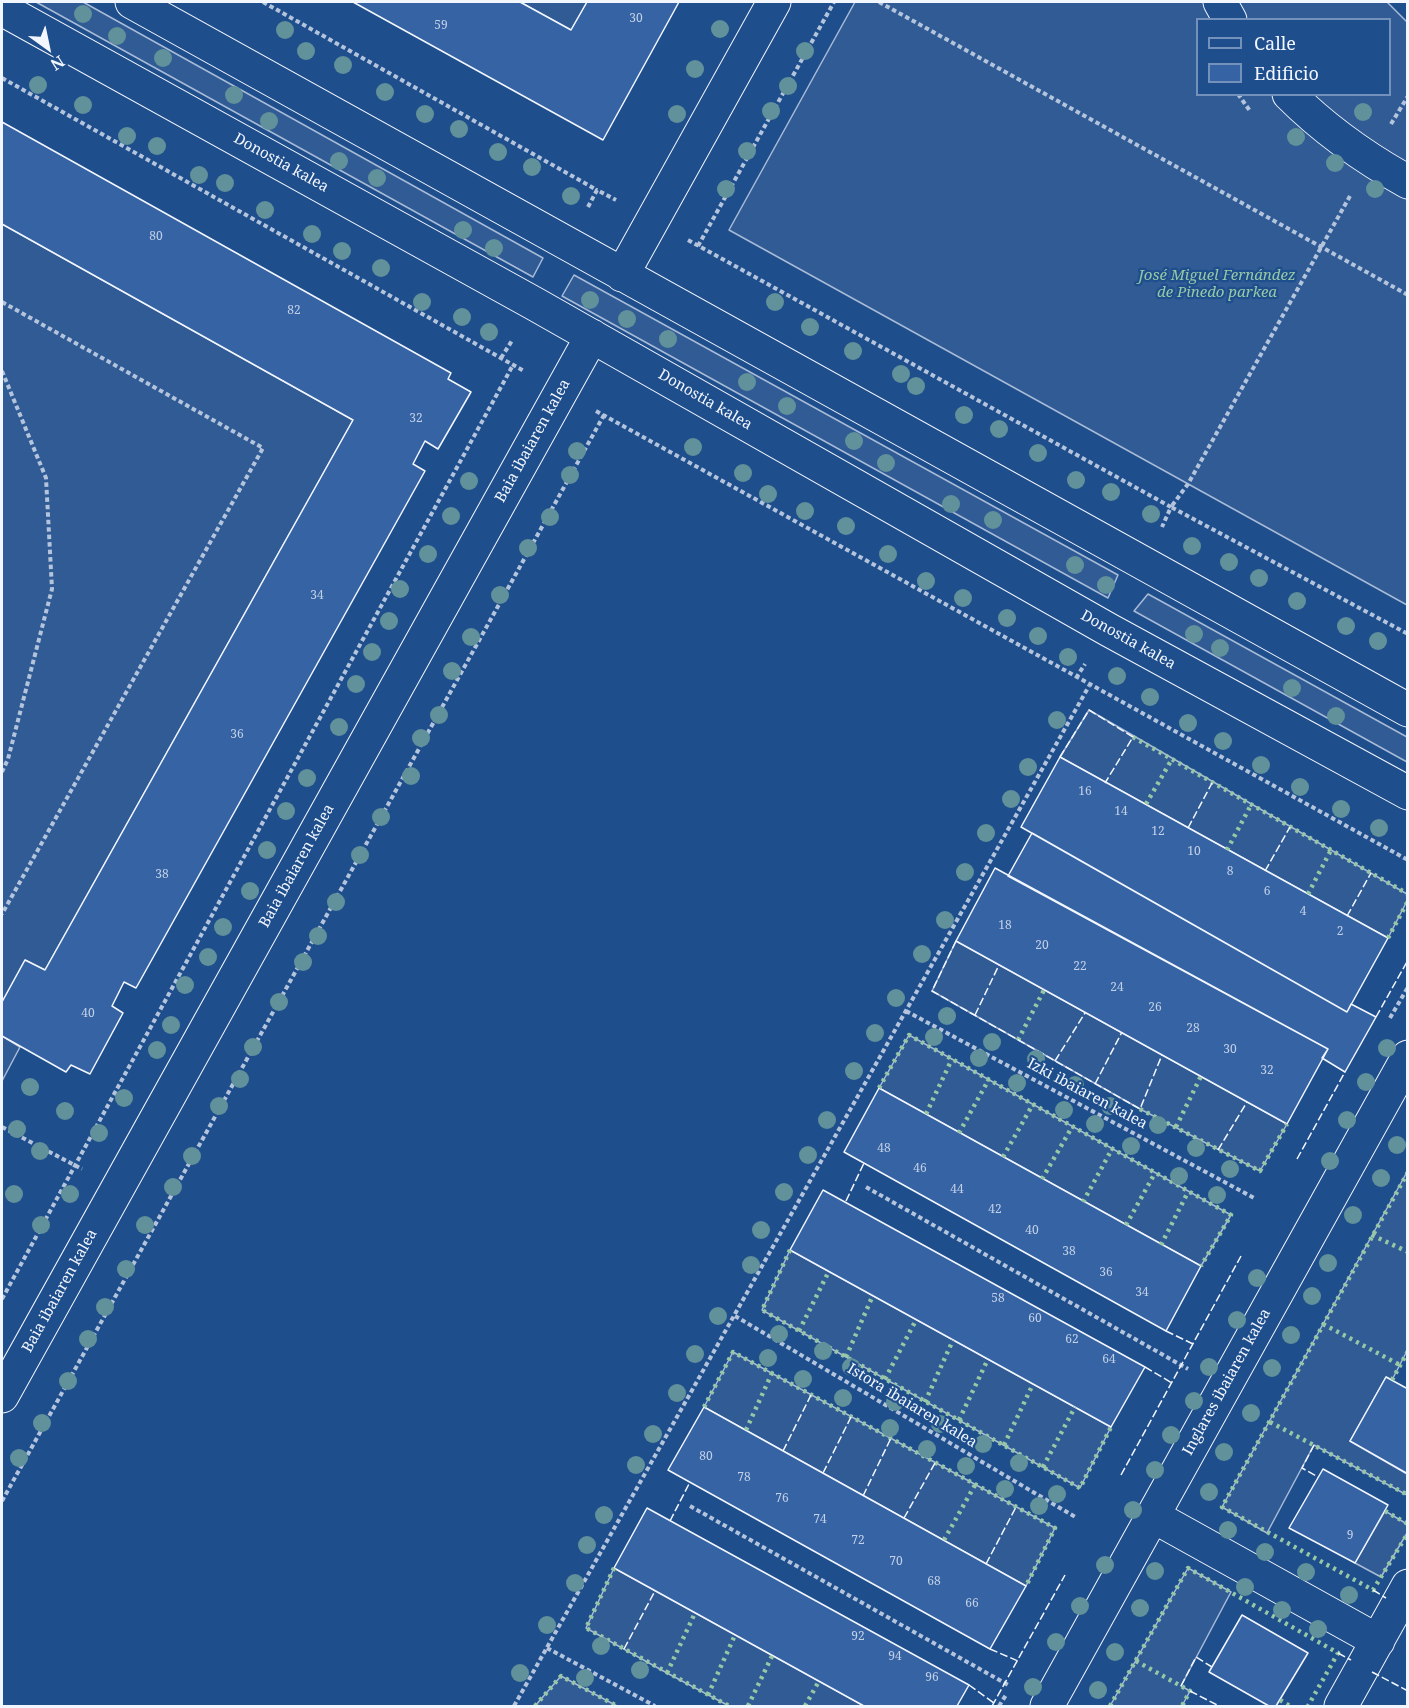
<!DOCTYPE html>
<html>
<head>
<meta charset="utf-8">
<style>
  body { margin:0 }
  #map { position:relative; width:1409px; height:1708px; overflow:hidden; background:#1f4e8c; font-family:"Noto Serif",serif }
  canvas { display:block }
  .frame { position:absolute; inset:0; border:3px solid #f2f6ff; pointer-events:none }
  .legend { position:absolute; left:1196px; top:18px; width:195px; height:78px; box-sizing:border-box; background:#1f4e8c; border:2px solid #7391ba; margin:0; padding:8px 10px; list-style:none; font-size:18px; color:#f2f6ff }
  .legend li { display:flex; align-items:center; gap:12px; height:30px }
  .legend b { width:30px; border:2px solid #7391ba }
  .north { position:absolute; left:18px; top:18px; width:60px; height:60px; -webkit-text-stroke:4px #1f4e8c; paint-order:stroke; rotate:147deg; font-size:16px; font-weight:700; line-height:24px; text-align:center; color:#f2f6ff }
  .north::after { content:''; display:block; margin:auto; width:21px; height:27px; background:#f2f6ff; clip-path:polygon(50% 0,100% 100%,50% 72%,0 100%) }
</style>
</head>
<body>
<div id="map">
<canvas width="1409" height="1708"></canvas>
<div class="frame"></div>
<ul class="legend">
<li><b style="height:8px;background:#1f4e8c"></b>Calle</li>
<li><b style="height:16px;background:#3563a3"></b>Edificio</li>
</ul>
<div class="north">N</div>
</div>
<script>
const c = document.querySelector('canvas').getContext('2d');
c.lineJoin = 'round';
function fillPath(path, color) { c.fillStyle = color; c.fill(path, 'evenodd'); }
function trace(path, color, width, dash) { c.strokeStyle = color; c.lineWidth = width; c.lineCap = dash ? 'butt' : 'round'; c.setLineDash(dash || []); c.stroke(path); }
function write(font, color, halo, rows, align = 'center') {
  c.font = font + ' "Noto Serif",serif'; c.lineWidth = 4.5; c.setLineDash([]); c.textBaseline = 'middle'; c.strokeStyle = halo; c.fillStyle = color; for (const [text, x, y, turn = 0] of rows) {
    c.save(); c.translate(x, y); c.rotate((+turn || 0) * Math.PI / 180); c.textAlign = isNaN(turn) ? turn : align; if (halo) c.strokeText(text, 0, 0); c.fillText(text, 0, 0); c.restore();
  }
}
const built = new Path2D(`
  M 36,2 L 83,2 L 543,258 L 533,277 Z
  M 520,2 L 587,2 L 571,30 Z
  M 855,2 L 1387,2 L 1408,23 L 1407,605 L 729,230 ZM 1198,20 L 1390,20 L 1390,94 L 1198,94 Z
  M 2,224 L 353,420 L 45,970 L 25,960 L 2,1002 Z
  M 574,275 L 1118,575 L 1108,598 L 562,296 Z
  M 1148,594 L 1407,737 L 1407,762 L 1134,611 Z
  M 1089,710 L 1407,894 L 1407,901 L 1388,938 L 1060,757 Z
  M 956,941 L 1287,1124 L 1260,1171 L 1140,1109 L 932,991 Z
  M 909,1035 L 1231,1215 L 1201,1266 L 879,1088 Z
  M 2,1036 L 20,1047 L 2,1081 Z
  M 1407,1172 L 1407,1351 L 1392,1380 L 1386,1377 L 1350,1441 L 1407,1474 L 1407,1495 L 1314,1445 L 1267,1533 L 1222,1507 Z
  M 790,1250 L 1111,1427 L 1080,1488 L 762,1310 Z
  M 733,1352 L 1055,1528 L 1026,1586 L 704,1407 Z
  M 1385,1511 L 1407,1524 L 1407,1533 L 1381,1577 L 1355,1563 Z
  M 614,1568 L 864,1706 L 729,1706 L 667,1673 L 586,1628 Z
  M 1188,1568 L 1231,1592 L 1181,1686 L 1190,1691 L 1182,1706 L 1110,1706 Z
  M 561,1676 L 617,1706 L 535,1706 Z`);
fillPath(built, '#305b95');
trace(built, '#a8bbd7', 1.5);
const building = new Path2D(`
  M 353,2 L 520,2 L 571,30 L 587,2 L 679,2 L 603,140 Z
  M 2,122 L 451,373 L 448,379 L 471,392 L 438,449 L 425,441 L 413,464 L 425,471 L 136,988 L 124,982 L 112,1006 L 123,1013 L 90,1074 L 71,1065 L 66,1072 L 2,1036 L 2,1002 L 25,960 L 45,970 L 353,420 L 2,224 Z
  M 1060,757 L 1388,938 L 1347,1012 L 1021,827 Z
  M 1032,833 L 1347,1012 L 1351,1004 L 1376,1017 L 1345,1072 L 1322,1058 L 1328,1049 L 1008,876 Z
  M 995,868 L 1328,1049 L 1287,1124 L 956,941 Z
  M 879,1088 L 1201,1266 L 1166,1331 L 844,1152 Z
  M 823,1190 L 1145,1367 L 1111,1427 L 790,1250 Z
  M 1386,1377 L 1408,1389 L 1408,1474 L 1350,1441 Z
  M 704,1407 L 1026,1586 L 990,1649 L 668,1470 Z
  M 1323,1469 L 1388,1505 L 1355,1563 L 1289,1528 Z
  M 647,1508 L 969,1685 L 957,1706 L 864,1706 L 614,1568 Z
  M 1242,1615 L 1308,1653 L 1276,1706 L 1269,1706 L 1209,1672 Z`);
fillPath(building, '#3563a3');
trace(building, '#f2f6ff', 1.5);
const minor = new Path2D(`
  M 132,2 L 1408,710
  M 1220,2 L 1230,20
  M 2,9 L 535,304 L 1109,630 L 1408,793
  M 1289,94 C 1325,130 1363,157 1408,182
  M 622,275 L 774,2
  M 2,1396 L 592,336
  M 1153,1516 L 1378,1641
  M 1047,1706 L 1408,1057
  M 1341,1706 L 1408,1586`);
trace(minor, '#f2f6ff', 35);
trace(new Path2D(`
  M 263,2 L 597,190
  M 879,2 L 1408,295
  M 2,78 L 524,371
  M 1238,94 L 1250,111
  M 1391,124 L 1408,96
  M 1350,196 L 1188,484 L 1171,507 L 1408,634
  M 588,207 L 597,190 L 616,200
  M 688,240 L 1171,507 L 1162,527
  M 698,246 L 834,2
  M 2,302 L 263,448 L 2,914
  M 501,358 L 513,339
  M 2,371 L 46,478 L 52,589 L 8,759 L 2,772
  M 596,411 L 1408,860
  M 1076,678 L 1085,664
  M 906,1011 L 1256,1199
  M 1390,1018 L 1408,987
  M 2,1127 L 82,1169
  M 866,1187 L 1188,1369
  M 2,1299 L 513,365
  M 735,1316 L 1077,1518
  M 2,1501 L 604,415
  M 690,1506 L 1010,1686
  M 547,1648 L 655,1706
  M 514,1706 L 1089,686
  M 999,1706 L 1006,1695`), '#b3c4dc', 4, [4.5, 3]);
trace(minor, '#1f4e8c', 33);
trace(new Path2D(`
  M 1133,737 L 1408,894
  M 1146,804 L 1172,759
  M 1227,850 L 1251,805
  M 1308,894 L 1331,850
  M 1388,938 L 1408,901
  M 1018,1040 L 1044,990
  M 879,1088 L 909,1035 L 952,1059 L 1231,1215 L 1201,1266
  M 1140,1109 L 1260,1171 L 1287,1124
  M 926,1114 L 952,1059
  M 1176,1127 L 1201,1076
  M 959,1133 L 989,1079
  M 1003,1157 L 1033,1104
  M 1408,1172 L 1222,1507 L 1373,1590 L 1408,1533
  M 1042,1179 L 1072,1127
  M 1083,1202 L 1112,1149
  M 1126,1225 L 1155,1173
  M 1372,1235 L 1408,1252
  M 1161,1245 L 1188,1192
  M 790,1250 L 762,1310 L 1080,1488 L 1111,1427
  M 1323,1324 L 1400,1365
  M 799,1331 L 829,1271
  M 846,1357 L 873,1295
  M 885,1379 L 916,1320
  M 1392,1380 L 1408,1351
  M 925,1402 L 953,1340
  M 704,1407 L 733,1352 L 1055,1528 L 1026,1586
  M 959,1420 L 988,1359
  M 1270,1422 L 1408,1495
  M 746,1430 L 772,1373
  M 1004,1445 L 1033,1384
  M 1043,1467 L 1075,1407
  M 1385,1511 L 1408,1524
  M 944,1540 L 975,1485
  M 614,1568 L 586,1628 L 729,1706
  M 1136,1661 L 1190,1691 L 1182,1706
  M 667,1673 L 695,1613
  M 708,1695 L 735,1635
  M 1280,1700 L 1290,1706
  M 535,1706 L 561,1676 L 617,1706
  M 748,1706 L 772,1656
  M 805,1706 L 819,1681
  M 1110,1706 L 1188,1568 L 1338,1653 L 1308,1706`), '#97c8a6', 4.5, [3, 4.5]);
trace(new Path2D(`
  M 1060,757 L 1089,710 L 1133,737 L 1105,783
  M 1188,828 L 1212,783
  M 1265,871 L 1290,827
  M 1347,916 L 1371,873
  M 956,941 L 932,991 L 1140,1109 L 1162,1055
  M 975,1015 L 999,965
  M 1376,1017 L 1408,960
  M 1055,1061 L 1085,1013
  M 1095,1084 L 1122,1032
  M 1218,1150 L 1247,1102
  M 1297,1159 L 1345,1072
  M 846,1201 L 864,1163
  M 1166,1331 L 1193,1344
  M 1145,1367 L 1172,1383
  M 1314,1445 L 1302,1468 L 1318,1477
  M 783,1451 L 811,1395
  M 823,1473 L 851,1417
  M 1121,1475 L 1241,1256
  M 863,1496 L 891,1438
  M 904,1518 L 935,1463
  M 670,1521 L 690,1482
  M 986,1564 L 1016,1507
  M 1373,1590 L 1386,1598
  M 624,1649 L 655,1591
  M 990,1649 L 1018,1661
  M 1338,1653 L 1351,1660
  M 1372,1672 L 1408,1691
  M 969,1685 L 994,1703
  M 1181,1686 L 1196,1657 L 1212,1667
  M 1190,1691 L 1219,1706
  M 992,1706 L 1065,1575`), '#f2f6ff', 1.5, [8, 3]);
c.fillStyle = '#61919a';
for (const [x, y] of [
  [83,14],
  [720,29],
  [285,30],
  [117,36],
  [306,51],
  [805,51],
  [163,58],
  [343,65],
  [695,69],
  [38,85],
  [788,86],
  [385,92],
  [234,95],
  [83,105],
  [771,111],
  [1363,112],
  [425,114],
  [677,114],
  [269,121],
  [459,129],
  [127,136],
  [1296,137],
  [157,146],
  [747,151],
  [498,152],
  [339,161],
  [1335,163],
  [532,167],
  [199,175],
  [377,178],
  [225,183],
  [726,189],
  [1375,189],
  [571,196],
  [265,210],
  [463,230],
  [312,234],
  [494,248],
  [342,251],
  [381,268],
  [590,300],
  [422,302],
  [775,302],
  [462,317],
  [627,319],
  [810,327],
  [489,332],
  [668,339],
  [853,351],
  [901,374],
  [747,382],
  [916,386],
  [787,406],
  [964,415],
  [999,429],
  [854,441],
  [693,447],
  [577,451],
  [1038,453],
  [886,463],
  [743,473],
  [570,475],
  [1076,480],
  [469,481],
  [1111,492],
  [768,494],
  [951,504],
  [805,511],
  [1151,514],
  [451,516],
  [550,517],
  [993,520],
  [846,526],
  [1192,546],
  [528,548],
  [428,554],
  [888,554],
  [1229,562],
  [1075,565],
  [1259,578],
  [926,581],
  [1106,585],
  [400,589],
  [500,595],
  [963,598],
  [1297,601],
  [1007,618],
  [389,621],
  [1346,626],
  [1194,634],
  [1038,636],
  [471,637],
  [1378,641],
  [1220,648],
  [372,652],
  [1068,657],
  [452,671],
  [1117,676],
  [356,684],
  [1292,688],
  [1150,697],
  [439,715],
  [1336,716],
  [1057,720],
  [1188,723],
  [339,727],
  [421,738],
  [1223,741],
  [1261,765],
  [1028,767],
  [411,776],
  [307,778],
  [1300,787],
  [1011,799],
  [1341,809],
  [286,811],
  [381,817],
  [1379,828],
  [986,833],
  [267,850],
  [360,855],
  [965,872],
  [250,891],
  [336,902],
  [945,920],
  [223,927],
  [318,936],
  [922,954],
  [208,957],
  [303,962],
  [185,985],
  [896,998],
  [279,1002],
  [947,1016],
  [171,1025],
  [875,1033],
  [934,1037],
  [992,1042],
  [253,1047],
  [1387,1048],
  [157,1050],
  [979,1058],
  [1036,1059],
  [854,1071],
  [240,1079],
  [1366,1082],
  [1017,1083],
  [1075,1085],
  [30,1087],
  [124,1098],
  [219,1106],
  [1110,1106],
  [1064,1110],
  [65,1111],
  [827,1120],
  [1347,1120],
  [1095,1124],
  [1158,1125],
  [17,1129],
  [99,1133],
  [1397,1145],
  [1131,1146],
  [1196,1148],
  [40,1151],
  [808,1155],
  [192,1156],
  [1330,1161],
  [1230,1169],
  [1179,1176],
  [1381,1178],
  [173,1187],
  [784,1192],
  [14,1194],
  [70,1194],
  [1217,1195],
  [1353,1215],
  [41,1225],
  [145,1225],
  [761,1230],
  [1328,1263],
  [751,1265],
  [126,1269],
  [1257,1278],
  [1312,1296],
  [105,1307],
  [718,1316],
  [1237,1320],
  [779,1334],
  [1291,1335],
  [88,1339],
  [823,1351],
  [695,1354],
  [768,1358],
  [851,1367],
  [1209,1367],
  [1272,1368],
  [803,1379],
  [68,1381],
  [677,1393],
  [843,1398],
  [1194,1401],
  [895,1402],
  [1251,1413],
  [42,1423],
  [940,1424],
  [890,1428],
  [653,1434],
  [1171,1435],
  [983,1444],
  [927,1449],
  [1224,1452],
  [19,1458],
  [1019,1463],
  [636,1465],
  [966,1466],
  [1155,1470],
  [1005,1489],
  [1209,1492],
  [1057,1494],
  [1039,1506],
  [1133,1510],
  [604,1515],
  [1228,1530],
  [587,1545],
  [1265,1552],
  [1105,1565],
  [1155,1571],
  [1306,1572],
  [575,1583],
  [1245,1587],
  [1349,1595],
  [1080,1606],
  [1140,1608],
  [1282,1610],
  [547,1625],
  [1318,1629],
  [1056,1642],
  [601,1646],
  [1115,1652],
  [640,1670],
  [520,1673],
  [585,1678],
  [1033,1687],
  [1098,1690]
]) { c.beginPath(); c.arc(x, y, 9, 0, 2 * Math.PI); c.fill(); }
write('12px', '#c3d1e8', null, [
  ["30",636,19],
  ["59",441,26],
  ["80",156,237],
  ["82",294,311],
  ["32",416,419],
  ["34",317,596],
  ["36",237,735],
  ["16",1085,792],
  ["14",1121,812],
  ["12",1158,832],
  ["10",1194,852],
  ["8",1230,872],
  ["38",162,875],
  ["6",1267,892],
  ["4",1303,912],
  ["18",1005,926],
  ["2",1340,932],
  ["20",1042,946],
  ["22",1080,967],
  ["24",1117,988],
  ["26",1155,1008],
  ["40",88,1014],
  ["28",1193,1029],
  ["30",1230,1050],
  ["32",1267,1071],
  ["48",884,1149],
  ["46",920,1169],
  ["44",957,1190],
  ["42",995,1210],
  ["40",1032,1231],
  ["38",1069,1252],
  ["36",1106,1273],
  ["34",1142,1293],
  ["58",998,1299],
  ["60",1035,1319],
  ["62",1072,1340],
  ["64",1109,1360],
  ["80",706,1457],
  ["78",744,1478],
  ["76",782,1499],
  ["74",820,1520],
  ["9",1350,1536],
  ["72",858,1541],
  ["70",896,1562],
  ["68",934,1582],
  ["66",972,1604],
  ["92",858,1637],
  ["94",895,1657],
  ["96",932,1678]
]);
write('15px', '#f2f6ff', '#1f4e8c', [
  ["Donostia kalea",281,163,29],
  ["Donostia kalea",705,400,30],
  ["Baia ibaiaren kalea",533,441,-61],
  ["Donostia kalea",1128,640,29],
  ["Baia ibaiaren kalea",297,866,-61],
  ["Izki ibaiaren kalea",1087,1094,28],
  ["Baia ibaiaren kalea",60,1291,-61],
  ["Inglares ibaiaren kalea",1227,1382,-61],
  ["Istora ibaiaren kalea",912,1406,31]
]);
write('italic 15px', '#97c8a6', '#1f4e8c', [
  ["José Miguel Fernández",1217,276],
  ["de Pinedo parkea",1217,293]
]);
</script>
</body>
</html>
